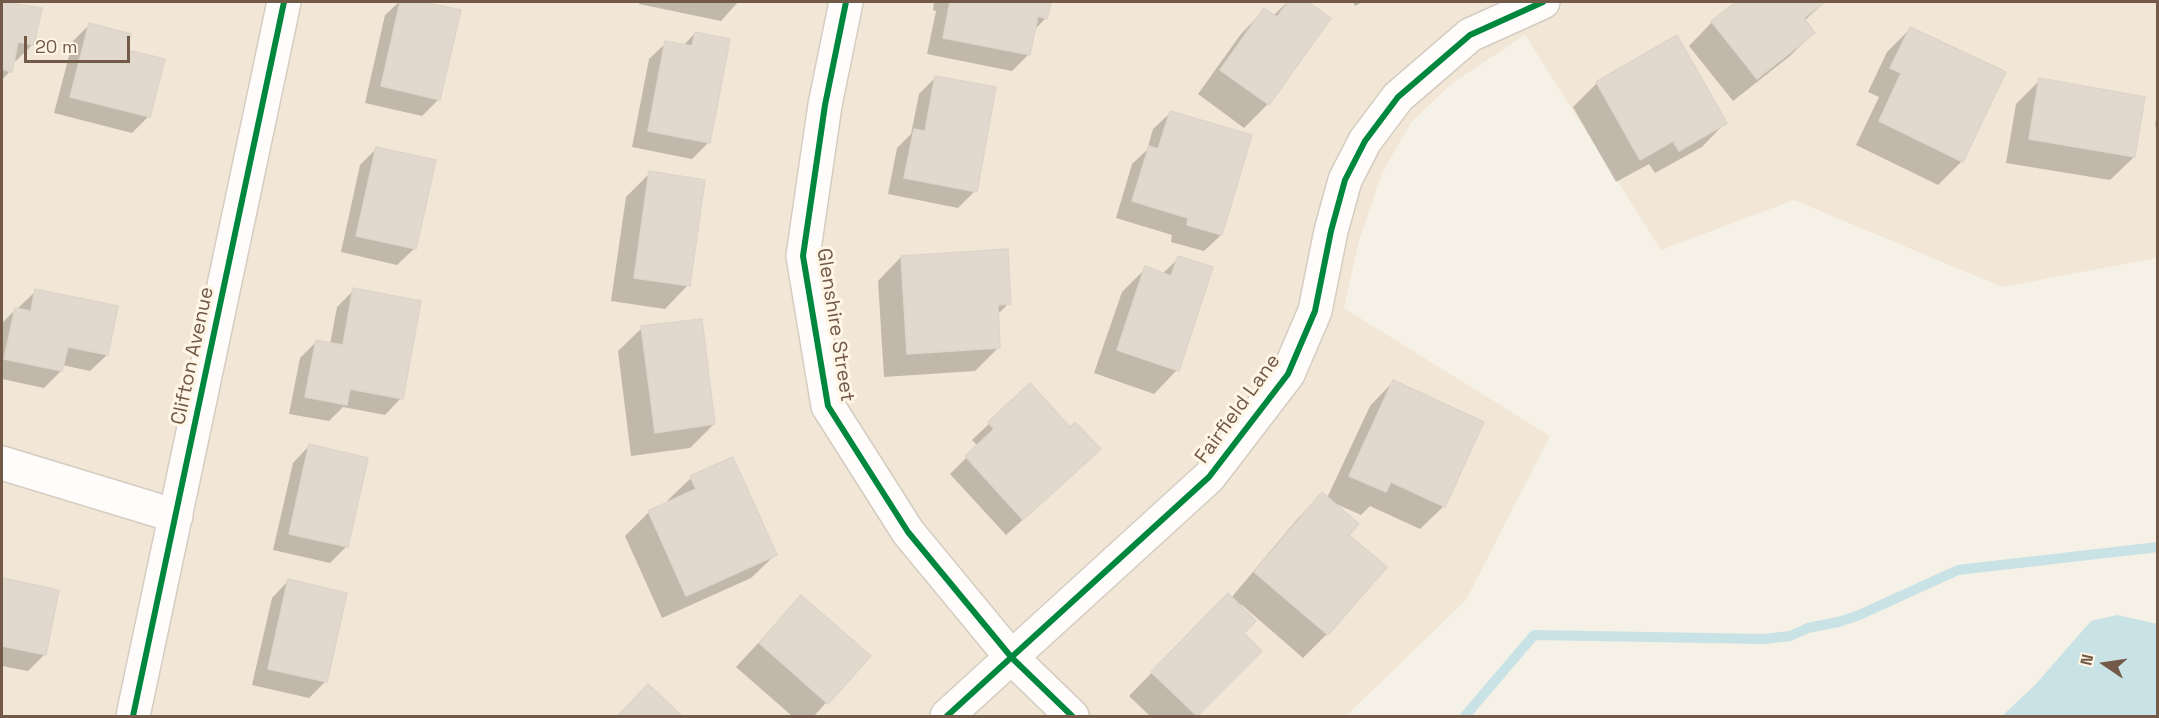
<!DOCTYPE html>
<html>
<head>
<meta charset="utf-8">
<style>
  body { margin:0 }
  #map { position:relative; width:2159px; height:718px; overflow:hidden; background:#f6f1e6; font-family:"Space Grotesk",sans-serif }
  canvas { display:block }
  .frame { position:absolute; inset:0; border:3px solid #735947; pointer-events:none }
  .north { position:absolute; left:2075px; top:634px; width:60px; height:60px; -webkit-text-stroke:4px #fff6e6; paint-order:stroke; rotate:283deg; font-size:16px; font-weight:700; line-height:24px; text-align:center; color:#735947 }
  .north::after { content:''; display:block; margin:auto; width:21px; height:27px; background:#735947; clip-path:polygon(50% 0,100% 100%,50% 72%,0 100%) }
  .scale { position:absolute; left:24px; top:36px; width:106px; height:27px; box-sizing:border-box; border:3px solid #735947; border-top:0; padding-left:8px; font-size:18px; line-height:21px; white-space:nowrap; color:#735947; -webkit-text-stroke:4px #fff6e6; paint-order:stroke }
</style>
</head>
<body>
<div id="map">
<canvas width="2159" height="718"></canvas>
<div class="frame"></div>
<div class="north">N</div>
<div class="scale">20 m</div>
</div>
<script>
const c = document.querySelector('canvas').getContext('2d');
c.lineJoin = 'round';
function fillPath(path, color) { c.fillStyle = color; c.fill(path, 'evenodd'); }
function trace(path, color, width, dash) { c.strokeStyle = color; c.lineWidth = width; c.lineCap = dash ? 'butt' : 'round'; c.setLineDash(dash || []); c.stroke(path); }
function write(font, color, halo, rows, align = 'center') {
  c.font = font + ' "Space Grotesk",sans-serif'; c.lineWidth = 6; c.setLineDash([]); c.textBaseline = 'middle'; c.strokeStyle = halo; c.fillStyle = color; for (const [text, x, y, turn = 0] of rows) {
    c.save(); c.translate(x, y); c.rotate((+turn || 0) * Math.PI / 180); c.textAlign = isNaN(turn) ? turn : align; if (halo) c.strokeText(text, 0, 0); c.fillText(text, 0, 0); c.restore();
  }
}
fillPath(new Path2D(`
  M 2,2 L 2157,2 L 2157,258 L 2002,287 L 1794,200 L 1661,250 L 1525,35 L 1451,84 L 1411,123 L 1383,171 L 1359,241 L 1344,308 L 1550,436 L 1466,600 L 1346,716 L 2,716 Z`), '#f2e7d6');
fillPath(new Path2D(`
  M 2117,615 L 2157,624 L 2157,716 L 2002,716 L 2035,685 L 2091,621 Z`), '#c8e2e5');
fillPath(new Path2D(`
  M 2,2 L 40,9 L 33,44 L 16,61 L 13,60 L 10,71 L 2,80 Z
  M 399,2 L 415,2 L 459,11 L 439,99 L 422,116 L 365,103 L 385,15 Z
  M 639,2 L 738,2 L 721,21 L 639,4 Z
  M 934,2 L 1049,2 L 1046,18 L 1033,31 L 1029,54 L 1012,71 L 927,54 L 936,11 L 933,10 Z
  M 1287,2 L 1305,2 L 1329,18 L 1268,104 L 1244,128 L 1198,94 L 1241,34 L 1264,10 L 1273,16 Z
  M 1353,2 L 1362,2 L 1355,6 Z
  M 1738,2 L 1825,2 L 1804,21 L 1813,33 L 1790,56 L 1733,101 L 1689,46 L 1712,22 Z
  M 89,25 L 149,116 L 132,133 L 54,113 L 73,41 Z
  M 1910,29 L 1962,161 L 1938,185 L 1856,145 L 1879,97 L 1868,92 L 1887,52 Z
  M 695,33 L 709,142 L 692,159 L 632,147 L 649,59 L 666,43 L 683,46 Z
  M 1677,37 L 1725,123 L 1702,147 L 1655,173 L 1649,164 L 1616,182 L 1573,107 L 1597,83 Z
  M 935,78 L 975,191 L 958,208 L 888,194 L 897,148 L 911,134 L 919,94 Z
  M 2040,80 L 2134,157 L 2110,180 L 2006,163 L 2016,104 Z
  M 1170,113 L 1221,235 L 1204,251 L 1171,242 L 1172,235 L 1116,218 L 1132,164 L 1147,150 L 1153,129 Z
  M 2158,119 L 2158,142 L 2155,122 Z
  M 377,148 L 414,249 L 397,265 L 341,252 L 360,165 Z
  M 650,173 L 688,285 L 665,309 L 611,301 L 626,197 Z
  M 901,257 L 1009,303 L 997,315 L 999,347 L 975,371 L 884,377 L 878,281 Z
  M 1179,258 L 1177,370 L 1154,394 L 1094,373 L 1122,292 L 1146,268 L 1162,274 Z
  M 354,290 L 401,398 L 385,415 L 343,407 L 329,421 L 289,414 L 300,358 L 316,342 L 330,344 L 337,307 Z
  M 36,291 L 107,355 L 90,371 L 62,365 L 61,371 L 44,388 L 2,379 L 2,323 L 15,310 L 19,310 L 19,307 Z
  M 642,328 L 714,424 L 690,448 L 631,456 L 618,351 Z
  M 1393,382 L 1444,506 L 1420,529 L 1370,506 L 1361,515 L 1334,503 L 1347,535 L 1385,567 L 1327,634 L 1303,658 L 1242,605 L 1240,607 L 1242,633 L 1259,651 L 1195,716 L 1150,716 L 1129,696 L 1228,595 L 1231,598 L 1299,517 L 1323,494 L 1327,498 L 1370,406 Z
  M 1030,385 L 1082,466 L 1006,535 L 950,474 L 978,446 L 972,440 Z
  M 309,446 L 347,546 L 330,563 L 273,550 L 293,463 Z
  M 691,478 L 775,555 L 751,578 L 662,618 L 625,536 L 649,512 L 668,503 L 667,501 Z
  M 2,580 L 57,591 L 45,654 L 28,671 L 2,666 Z
  M 288,581 L 326,681 L 309,698 L 252,685 L 272,598 Z
  M 801,597 L 868,656 L 814,716 L 792,716 L 736,667 Z
  M 648,687 L 680,716 L 619,716 Z`), '#0003');
trace(new Path2D(`
  M 1465,716 L 1534,635 L 1764,639 L 1790,636 L 1808,628 L 1838,622 L 1857,616 L 1958,570 L 2158,547`), '#c8e2e5', 10);
const building = new Path2D(`
  M 2,2 L 42,8 L 34,45 L 18,42 L 12,72 L 2,69 Z
  M 400,2 L 422,2 L 461,10 L 440,100 L 381,86 Z
  M 950,2 L 1051,2 L 1047,19 L 1038,16 L 1030,55 L 943,38 Z
  M 1288,2 L 1308,2 L 1331,18 L 1269,105 L 1220,70 L 1264,8 L 1277,17 Z
  M 1736,2 L 1825,2 L 1804,18 L 1815,33 L 1757,79 L 1711,21 Z
  M 89,23 L 131,34 L 127,50 L 165,59 L 150,117 L 70,97 Z
  M 1910,27 L 2006,72 L 1963,162 L 1879,121 L 1901,73 L 1890,68 Z
  M 695,32 L 730,39 L 710,143 L 648,131 L 665,41 L 692,46 Z
  M 1677,35 L 1727,123 L 1679,151 L 1673,141 L 1640,160 L 1596,82 Z
  M 935,76 L 996,87 L 977,192 L 904,178 L 914,129 L 925,131 Z
  M 2039,78 L 2145,97 L 2135,157 L 2029,139 Z
  M 1170,111 L 1252,135 L 1222,235 L 1187,225 L 1188,218 L 1132,201 L 1149,146 L 1158,149 Z
  M 376,147 L 436,160 L 416,249 L 356,236 Z
  M 649,171 L 705,180 L 690,286 L 634,278 Z
  M 1008,249 L 1011,304 L 998,305 L 1000,348 L 907,354 L 901,256 Z
  M 1178,256 L 1213,267 L 1179,371 L 1117,350 L 1145,266 L 1171,276 Z
  M 353,288 L 421,301 L 403,399 L 350,389 L 347,405 L 305,397 L 316,340 L 343,345 Z
  M 35,289 L 118,306 L 108,355 L 68,347 L 62,371 L 4,359 L 15,308 L 31,311 Z
  M 702,319 L 715,424 L 655,433 L 641,326 Z
  M 1393,380 L 1484,422 L 1445,507 L 1391,482 L 1386,492 L 1349,476 Z
  M 1030,383 L 1070,427 L 1075,422 L 1101,449 L 1023,520 L 965,456 L 994,429 L 988,422 Z
  M 309,444 L 368,458 L 348,547 L 289,534 Z
  M 733,457 L 777,555 L 686,596 L 648,511 L 696,489 L 690,476 Z
  M 1322,492 L 1359,524 L 1349,535 L 1387,567 L 1328,635 L 1254,572 Z
  M 2,578 L 59,590 L 46,655 L 2,646 Z
  M 288,579 L 347,593 L 327,682 L 268,669 Z
  M 1228,593 L 1256,621 L 1244,633 L 1262,651 L 1197,716 L 1151,672 Z
  M 801,595 L 871,656 L 828,704 L 759,643 Z
  M 648,684 L 682,716 L 618,716 Z`);
fillPath(building, '#e2d9ce');
trace(building, '#dfd4c9', 1.5);
const street = new Path2D(`
  M 846,2 L 825,105 L 803,256 L 828,406 L 908,532 L 1012,658 L 1072,716
  M 2,463 L 176,516
  M 133,716 L 284,2
  M 947,716 L 1209,477 L 1288,374 L 1315,311 L 1331,231 L 1345,180 L 1365,141 L 1398,97 L 1470,35 L 1543,2`);
trace(street, '#d5ccc1', 36);
trace(street, '#fefdfb', 33);
trace(new Path2D(`
  M 846,2 L 825,105 L 803,256 L 828,406 L 908,532 L 1012,658 L 1072,716
  M 133,716 L 284,2
  M 947,716 L 1209,477 L 1288,374 L 1315,311 L 1331,231 L 1345,180 L 1365,141 L 1398,97 L 1470,35 L 1543,2`), '#00873e', 6);
write('20px', '#735947', '#fff6e6', [
  ["Glenshire Street",835,325,81],
  ["Clifton Avenue",193,356,-78],
  ["Fairfield Lane",1238,409,-54]
]);
</script>
</body>
</html>
